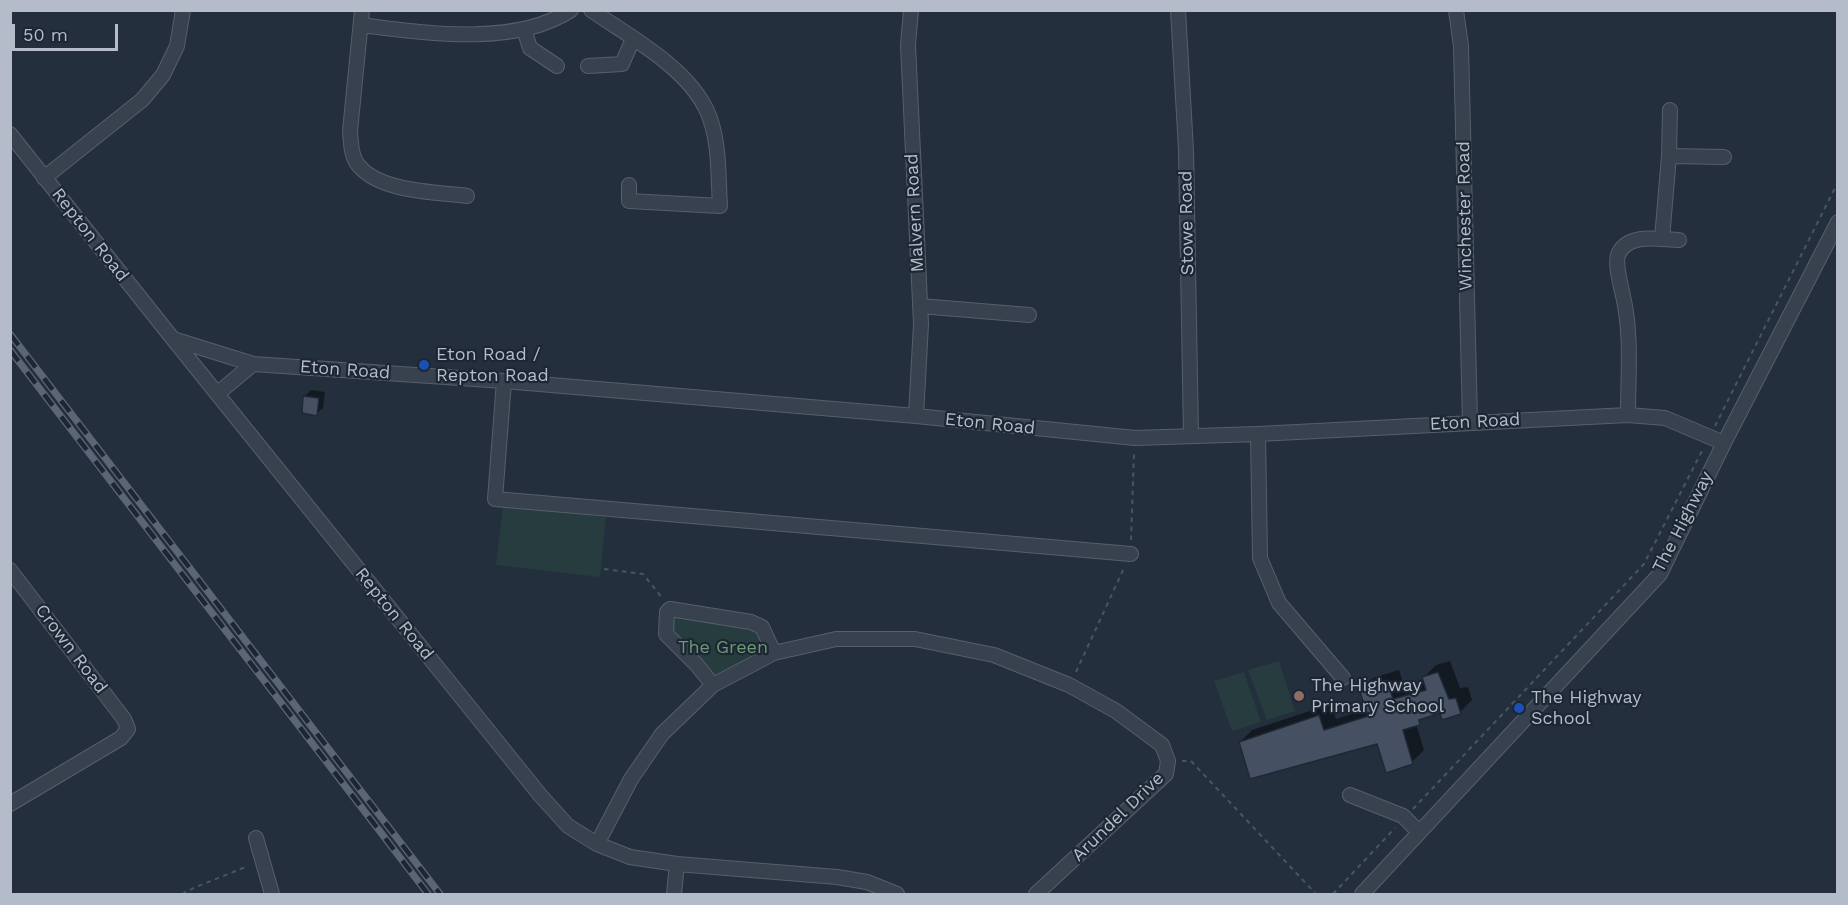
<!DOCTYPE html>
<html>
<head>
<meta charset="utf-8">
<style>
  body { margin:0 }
  #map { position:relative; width:1848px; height:905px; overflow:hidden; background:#242f3e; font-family:"Work Sans",sans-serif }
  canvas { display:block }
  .frame { position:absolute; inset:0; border:12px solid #b4bcc9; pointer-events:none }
  .scale { position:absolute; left:12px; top:24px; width:106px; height:27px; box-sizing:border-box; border:3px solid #b4bcc9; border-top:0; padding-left:8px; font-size:18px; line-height:21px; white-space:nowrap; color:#b4bcc9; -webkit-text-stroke:4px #1d2633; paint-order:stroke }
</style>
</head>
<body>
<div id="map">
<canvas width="1848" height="905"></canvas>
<div class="frame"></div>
<div class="scale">50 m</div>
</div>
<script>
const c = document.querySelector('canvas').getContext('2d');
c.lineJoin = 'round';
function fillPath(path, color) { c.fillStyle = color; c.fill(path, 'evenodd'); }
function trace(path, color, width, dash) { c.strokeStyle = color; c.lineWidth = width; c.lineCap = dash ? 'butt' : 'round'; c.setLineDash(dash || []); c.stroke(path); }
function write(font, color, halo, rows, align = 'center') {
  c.font = font + ' "Work Sans",sans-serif'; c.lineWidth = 4.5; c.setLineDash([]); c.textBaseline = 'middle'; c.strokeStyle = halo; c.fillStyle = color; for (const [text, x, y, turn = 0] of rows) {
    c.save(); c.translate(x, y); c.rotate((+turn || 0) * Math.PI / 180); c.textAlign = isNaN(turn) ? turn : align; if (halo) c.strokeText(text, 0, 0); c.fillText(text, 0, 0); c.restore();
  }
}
fillPath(new Path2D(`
  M 503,505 L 606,517 L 600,577 L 496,565 Z
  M 676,616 L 756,629 L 766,653 L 718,676 L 709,672 L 678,637 L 673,627 L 673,618 Z
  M 1279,661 L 1295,711 L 1267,720 L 1248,670 Z
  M 1244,672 L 1261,722 L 1232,731 L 1214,681 Z`), '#263c3f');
fillPath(new Path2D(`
  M 311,390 L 325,392 L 323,408 L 316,414 L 303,412 L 305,396 Z
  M 1450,661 L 1460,688 L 1468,687 L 1472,700 L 1460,712 L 1441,711 L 1427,715 L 1416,724 L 1424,750 L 1412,762 L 1378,743 L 1240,742 L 1252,730 L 1331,704 L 1336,719 L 1367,709 L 1361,690 L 1373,678 L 1399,670 L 1405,688 L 1425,682 L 1424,677 L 1436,665 Z`), '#0007');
const building = new Path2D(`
  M 303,396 L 319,398 L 317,416 L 302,413 Z
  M 1438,672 L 1449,699 L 1456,698 L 1461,714 L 1442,720 L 1440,713 L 1419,720 L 1420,725 L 1403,730 L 1413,764 L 1386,773 L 1377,744 L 1250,779 L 1239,742 L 1319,715 L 1324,730 L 1368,716 L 1359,689 L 1387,680 L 1393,699 L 1426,690 L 1422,677 Z`);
fillPath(building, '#455162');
trace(building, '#1f2835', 1.5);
const minor = new Path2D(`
  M 362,10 L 350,131 C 351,144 351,158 360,167 C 382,192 436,192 467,196
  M 591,10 C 630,37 687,67 707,111 C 720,139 718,176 720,206 L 629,201 L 629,185
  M 911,10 L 908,45 L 921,324 L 916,416
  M 1178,10 L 1186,150 L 1191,436
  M 1456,10 L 1461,46 L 1470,422
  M 361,25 C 425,33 515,47 571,10
  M 524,29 L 530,48 L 557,66
  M 588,66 L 622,64 L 633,39
  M 10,134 L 173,339 L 540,795 L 568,826 L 597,844 L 630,857 L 677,864 L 837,877 L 867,882 L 897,894
  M 1669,156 L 1724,157
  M 44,178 L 142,100 L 163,75 L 177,46 L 183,10
  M 1662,239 L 1679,240
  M 920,306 L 1029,315
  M 173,339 L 253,364 L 504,381 L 916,416 L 1135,438 L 1258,434 L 1628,415 L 1665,418 L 1724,443
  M 504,381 L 495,499 L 1131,554
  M 217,394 L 253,364
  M 1628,415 C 1628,376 1632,334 1623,296 C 1621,286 1615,265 1618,255 C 1625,237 1647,238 1662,239 L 1669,156 L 1670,110
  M 1258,434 L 1260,558 L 1279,603 L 1343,678
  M 10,570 L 124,719 L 128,729 L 121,738 L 10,804
  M 713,685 L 696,664 L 666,634 L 667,612 L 670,609 L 751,622 L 762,627 L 774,653
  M 1350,795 L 1403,816 L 1419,832
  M 256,838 L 272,894
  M 597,844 L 631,779 L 662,734 L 713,685 L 774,653 L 836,639 L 915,639 L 994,655 L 1069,685 L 1116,711 L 1162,745 L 1168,761 L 1166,774 L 1036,894
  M 674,894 L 677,864
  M 1362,894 L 1660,574 L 1724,443 L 1838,222`);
trace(minor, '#565f6c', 16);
trace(new Path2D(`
  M 1715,426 L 1838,182
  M 1131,540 L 1134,453
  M 604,569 L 643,574 L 663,599
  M 1076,672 L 1124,568
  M 1182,761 L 1191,761 L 1316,894
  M 1413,809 L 1644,564 L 1703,449
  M 182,894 L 196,887 L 248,866
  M 1333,894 L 1395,828`), '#44595c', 2, [4.5, 4.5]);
trace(minor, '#38414e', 14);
const rail = new Path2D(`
  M 10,334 L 440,894
  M 10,350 L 428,894`);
trace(rail, '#5a6575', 7);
trace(rail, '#1d2633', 4.5, [14]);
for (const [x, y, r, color] of [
  [424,365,6,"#1a4fb4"],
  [1299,696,6,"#8d6e63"],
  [1519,708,6,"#1a4fb4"]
]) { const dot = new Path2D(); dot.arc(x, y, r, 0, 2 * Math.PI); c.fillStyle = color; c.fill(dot); trace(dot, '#1d2633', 2); }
write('18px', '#b4bcc9', '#1d2633', [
  ["Malvern Road",915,213,-93],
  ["Winchester Road",1465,216,-91],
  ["Stowe Road",1187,223,-91],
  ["Repton Road",90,235,52],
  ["Eton Road",345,370,4],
  ["Eton Road",1475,422,-3],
  ["Eton Road",990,424,6],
  ["The Highway",1683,522,-63],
  ["Repton Road",394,614,51],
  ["Crown Road",71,649,53],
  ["Arundel Drive",1118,817,-44]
]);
write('18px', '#b4bcc9', '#1d2633', [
  ["Eton Road /",436,355],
  ["Repton Road",436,376],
  ["The Highway",1311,686],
  ["Primary School",1311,707],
  ["The Highway",1531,698],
  ["School",1531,719]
], 'left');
write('18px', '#6b9a76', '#1d2633', [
  ["The Green",723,648]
]);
</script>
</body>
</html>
